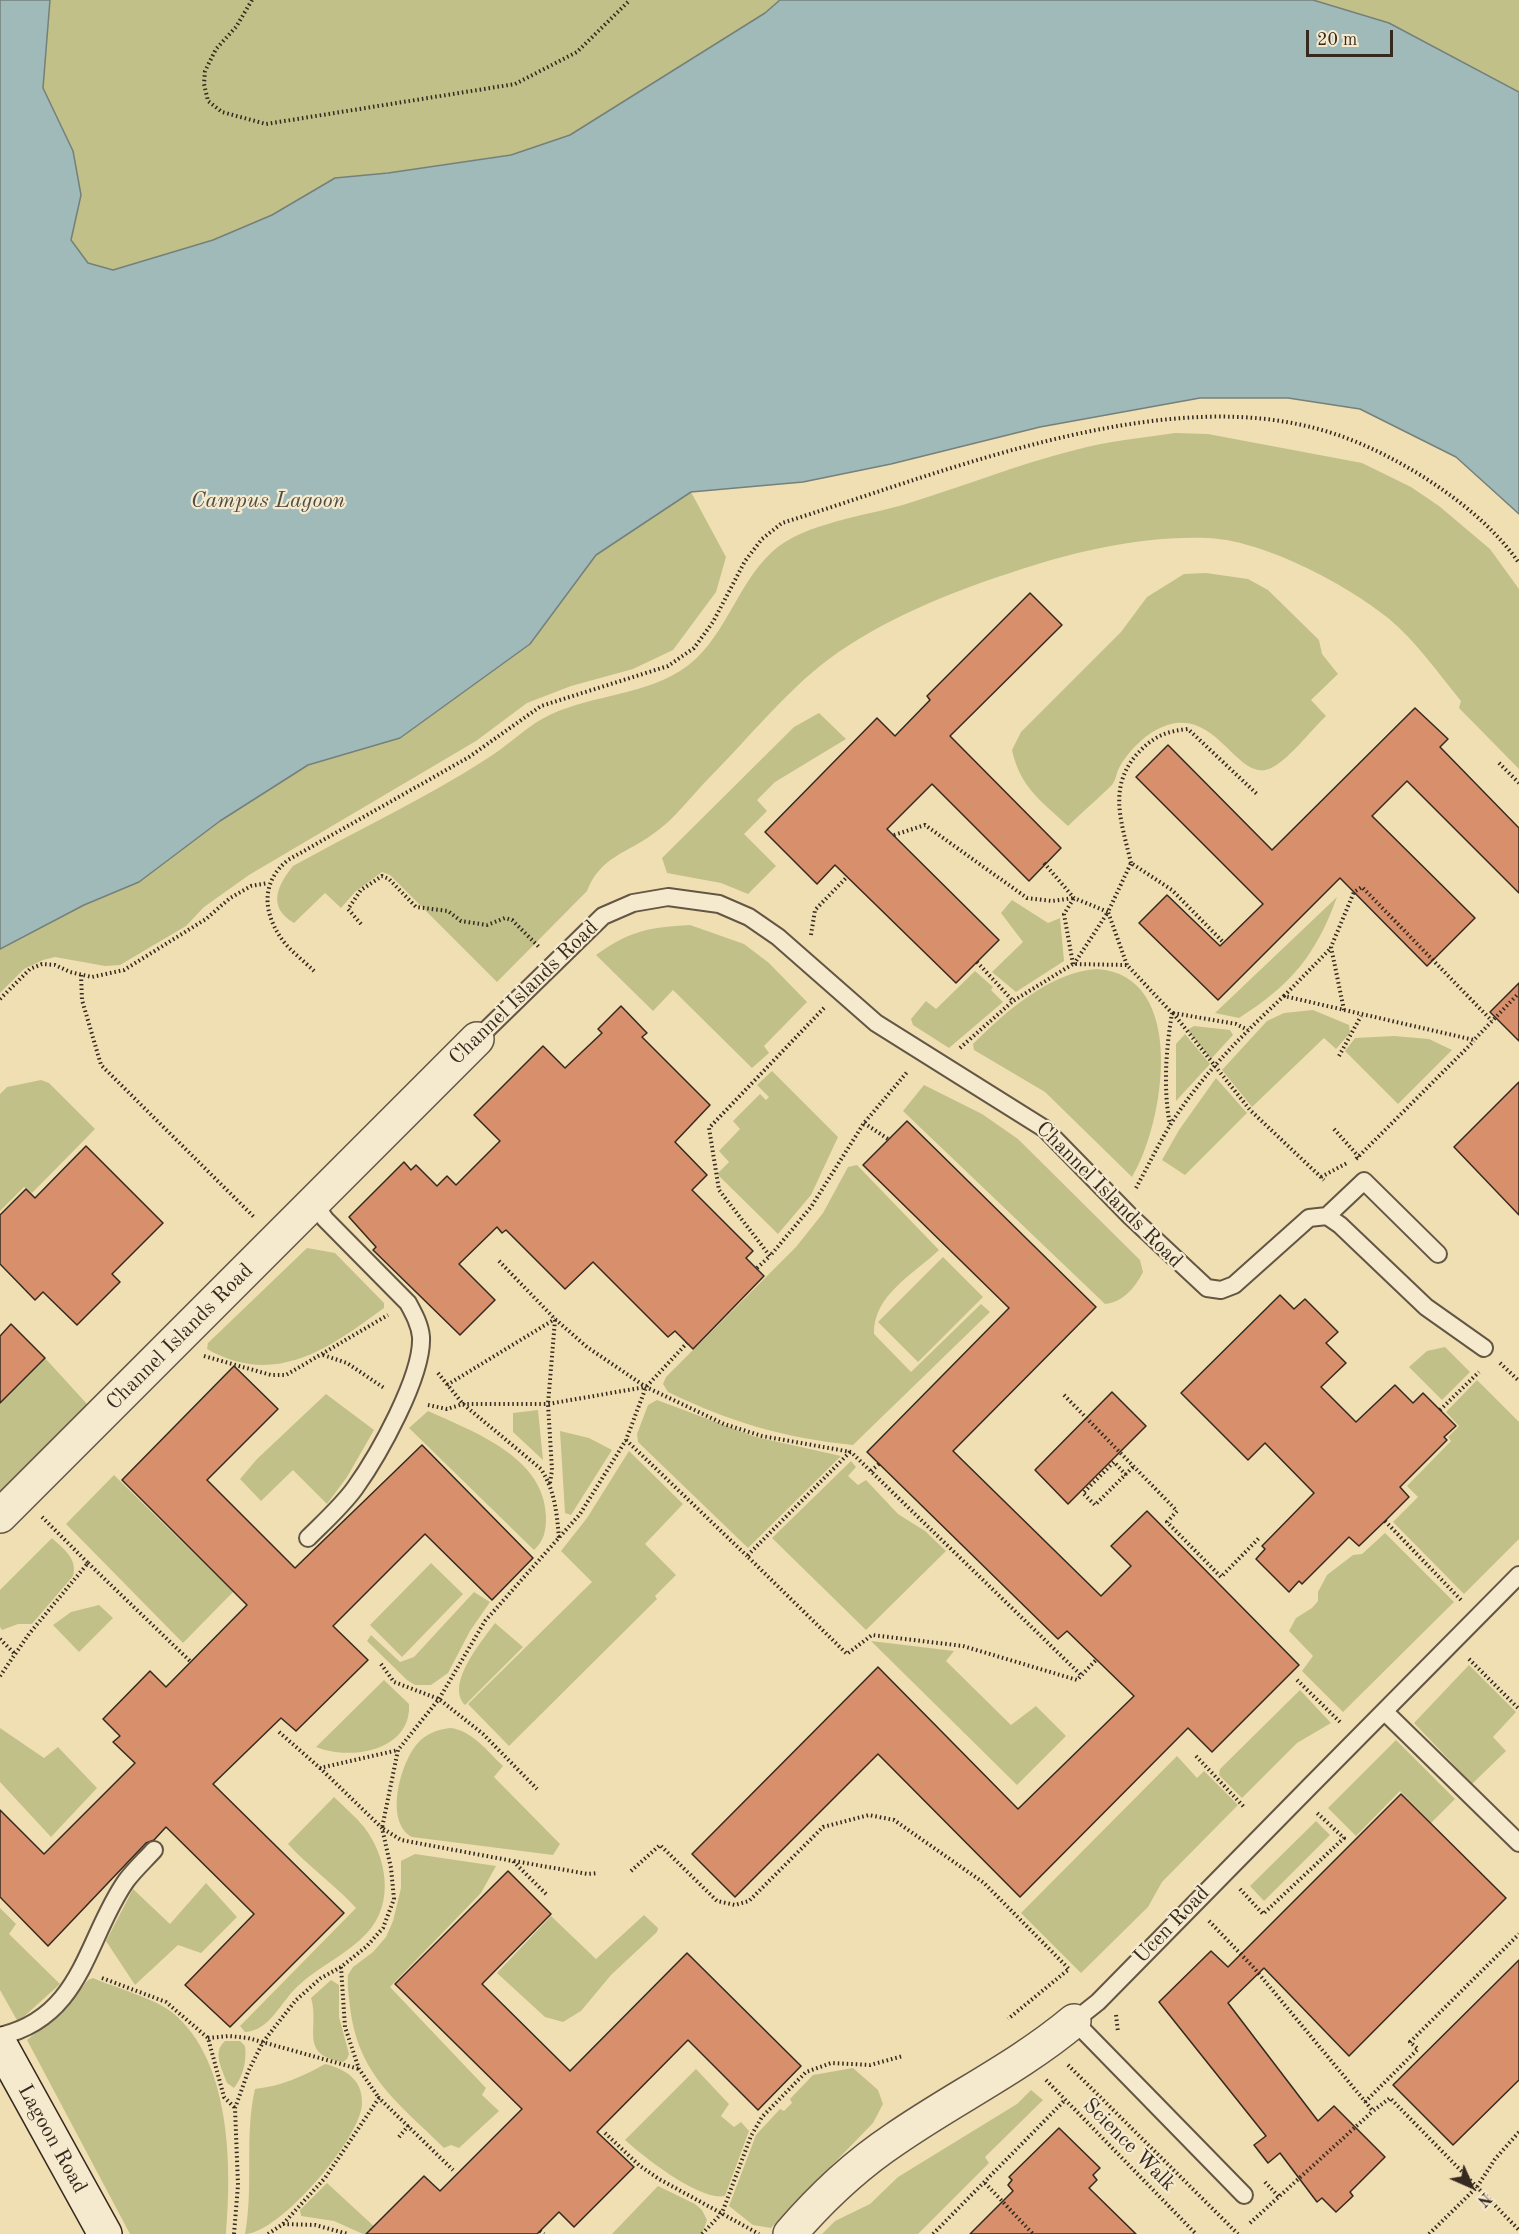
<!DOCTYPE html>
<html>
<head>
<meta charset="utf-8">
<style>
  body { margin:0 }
  #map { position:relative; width:1519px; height:2234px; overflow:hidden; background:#f0dfb3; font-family:"Old Standard TT",serif }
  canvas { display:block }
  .north { position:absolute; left:1441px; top:2156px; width:60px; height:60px; -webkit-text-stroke:4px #f5eace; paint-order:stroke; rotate:135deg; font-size:16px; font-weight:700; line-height:24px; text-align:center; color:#36291f }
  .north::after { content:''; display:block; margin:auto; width:21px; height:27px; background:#36291f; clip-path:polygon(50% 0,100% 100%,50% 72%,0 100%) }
  .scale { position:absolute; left:1306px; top:30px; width:87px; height:27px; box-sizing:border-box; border:3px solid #36291f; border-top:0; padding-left:8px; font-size:18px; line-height:21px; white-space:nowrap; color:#36291f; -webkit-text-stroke:4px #f5eace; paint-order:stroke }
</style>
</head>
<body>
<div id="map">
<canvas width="1519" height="2234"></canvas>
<div class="north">N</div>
<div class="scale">20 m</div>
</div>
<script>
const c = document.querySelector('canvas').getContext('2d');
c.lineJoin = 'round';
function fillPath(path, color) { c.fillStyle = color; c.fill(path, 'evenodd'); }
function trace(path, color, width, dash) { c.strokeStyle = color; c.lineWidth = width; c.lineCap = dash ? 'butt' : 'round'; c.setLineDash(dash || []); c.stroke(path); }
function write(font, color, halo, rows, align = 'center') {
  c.font = font + ' "Old Standard TT",serif'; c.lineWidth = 4.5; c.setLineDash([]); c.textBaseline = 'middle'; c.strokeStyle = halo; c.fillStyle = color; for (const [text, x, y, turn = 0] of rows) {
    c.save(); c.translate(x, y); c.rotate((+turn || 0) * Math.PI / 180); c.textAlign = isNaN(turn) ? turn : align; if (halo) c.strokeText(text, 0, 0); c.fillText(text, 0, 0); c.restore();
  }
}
fillPath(new Path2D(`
  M 50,0 L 780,0 L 765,13 L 570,135 L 510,155 L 388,173 L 335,178 L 272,215 L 213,240 L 113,270 L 88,263 L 71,240 L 81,195 L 43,88 Z
  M 1313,0 L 1519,0 L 1519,92 L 1389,23 Z
  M 1175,433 L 1208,434 L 1362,463 L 1411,487 L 1439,506 L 1490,549 L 1519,589 L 1519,769 L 1459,708 L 1461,701 C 1438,673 1416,641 1388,618 C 1346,584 1261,539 1206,538 C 1138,536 1073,552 1010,573 C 948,593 882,620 829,659 C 786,691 747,740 709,778 C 691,796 674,820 653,834 C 627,853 600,857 587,891 L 497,982 L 390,875 L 382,872 L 355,892 L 341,908 L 325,893 L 294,923 C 267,907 277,886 293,866 C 358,830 426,798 488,758 C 507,746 523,730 542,719 C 585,695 639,697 680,671 C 725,643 735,585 773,551 C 804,523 866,516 906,504 C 962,487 1018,464 1075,450 C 1107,441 1142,438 1175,433 Z
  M 691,492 L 726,557 L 716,592 L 673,650 L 633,669 L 571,686 L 527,703 L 476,741 L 249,875 L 204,907 L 186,926 L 120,965 L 105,966 L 55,957 L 43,960 L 24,969 L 0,993 L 0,949 L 84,905 L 139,882 L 220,821 L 308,765 L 400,738 L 530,644 L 596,555 Z
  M 1206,573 L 1248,579 L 1268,590 L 1319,640 L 1322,654 L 1338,674 L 1311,700 L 1326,716 C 1312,729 1286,763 1269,769 C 1235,782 1215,700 1158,729 C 1142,737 1127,753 1119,768 C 1116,774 1116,780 1112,785 C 1098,799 1082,812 1068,826 C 1041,801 1020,787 1012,750 L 1021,732 L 1121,632 L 1147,597 L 1184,574 Z
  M 819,713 L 846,739 L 775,782 L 757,800 L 767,811 L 744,834 L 776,866 L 748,894 L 721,883 L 667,873 L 662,858 L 794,727 Z
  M 1337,897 C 1316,955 1291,985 1239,1018 L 1215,1013 Z
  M 1012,900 L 1048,923 L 1060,918 L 1064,961 L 1016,992 L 992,972 L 1023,942 L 1001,913 Z
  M 690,925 L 744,944 L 769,963 L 807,1002 L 764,1046 L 769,1053 L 752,1068 L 673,990 L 653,1011 L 596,955 C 629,931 650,927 690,925 Z
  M 1097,969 C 1189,975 1164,1125 1132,1177 L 1045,1092 L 974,1050 L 973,1044 C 1005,1012 1050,972 1097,969 Z
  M 975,971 L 993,987 L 991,990 L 1003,1002 L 949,1048 L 913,1025 L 911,1019 L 926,1001 L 936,1009 Z
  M 1313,1010 L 1349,1025 L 1350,1033 L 1336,1049 L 1324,1038 L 1252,1107 L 1222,1070 L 1267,1021 L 1284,1013 Z
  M 1194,1026 L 1230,1030 L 1233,1035 L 1211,1059 L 1187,1030 Z
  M 1185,1034 L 1210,1064 L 1176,1101 L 1176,1044 Z
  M 1394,1036 L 1429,1039 L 1452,1050 L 1398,1104 L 1345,1051 L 1355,1038 Z
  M 772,1071 L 838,1137 L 811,1195 L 778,1234 L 717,1174 L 729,1162 L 719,1151 L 740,1129 L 733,1121 L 760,1094 L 766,1100 L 769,1097 L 757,1085 Z
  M 1216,1078 L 1247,1113 L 1185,1175 L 1162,1160 L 1179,1130 Z
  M 41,1080 L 49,1083 L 95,1129 L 32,1193 L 24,1187 L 0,1211 L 0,1094 L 7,1087 Z
  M 924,1085 L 982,1114 L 1018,1139 L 1140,1260 L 1143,1272 C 1135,1288 1123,1302 1105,1304 L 903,1111 Z
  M 857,1165 L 939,1250 C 914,1274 873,1295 874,1334 L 911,1372 L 981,1304 L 990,1312 L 853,1445 C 784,1438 730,1422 668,1392 L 663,1384 L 666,1377 L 796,1247 L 823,1213 L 848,1167 Z
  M 307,1248 L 335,1253 L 384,1303 L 384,1308 C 329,1348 276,1388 207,1349 L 208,1343 Z
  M 943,1257 L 983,1297 L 918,1362 L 878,1322 Z
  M 1445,1347 L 1470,1372 L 1442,1400 L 1409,1367 L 1427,1351 Z
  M 45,1358 L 87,1404 L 0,1491 L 0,1403 Z
  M 1477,1380 L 1519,1422 L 1519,1539 L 1464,1594 L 1393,1522 L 1418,1497 L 1407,1486 L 1451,1441 L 1448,1437 L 1459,1426 L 1446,1412 Z
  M 326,1394 L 374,1430 L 347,1477 L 327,1504 L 293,1470 L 261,1501 L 240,1479 L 257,1459 Z
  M 657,1400 L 756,1437 L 841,1456 L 748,1548 L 638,1442 L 637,1434 L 648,1405 Z
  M 538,1410 L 543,1460 L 513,1432 L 513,1413 Z
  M 428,1411 C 474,1432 545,1457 546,1517 C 546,1531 544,1541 534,1550 L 409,1428 Z
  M 560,1431 L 589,1438 L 612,1450 L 571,1515 L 565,1513 Z
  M 629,1451 L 683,1504 L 645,1544 L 676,1575 L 655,1596 L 657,1599 L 509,1746 L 468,1704 L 592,1582 L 561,1551 L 587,1518 Z
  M 851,1461 L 856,1467 L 848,1476 L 858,1485 L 866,1480 L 898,1514 L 925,1531 L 946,1551 L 866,1630 L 772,1538 Z
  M 114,1475 L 233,1592 L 183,1643 L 66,1524 Z
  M 1385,1533 L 1454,1602 L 1343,1712 L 1302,1671 L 1313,1656 L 1289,1631 L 1296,1618 L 1312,1608 L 1318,1601 L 1318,1592 L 1327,1575 L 1353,1555 L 1362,1554 Z
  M 52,1538 C 63,1549 78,1558 73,1576 L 32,1624 L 18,1624 L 2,1630 L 0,1627 L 0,1590 Z
  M 431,1563 L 463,1594 L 402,1657 L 370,1625 Z
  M 474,1592 L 490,1602 L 470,1631 L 448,1673 L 431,1685 L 415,1685 L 407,1680 L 367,1641 L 371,1635 L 400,1662 L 414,1657 Z
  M 99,1605 L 113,1618 L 79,1652 L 53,1625 L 71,1612 Z
  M 495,1623 L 523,1647 L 465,1705 C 445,1684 482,1641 495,1623 Z
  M 871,1641 L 954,1651 L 946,1661 L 1011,1725 L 1036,1706 L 1066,1736 L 1017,1785 Z
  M 1469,1665 L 1516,1712 L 1493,1737 L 1506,1751 L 1472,1784 L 1414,1723 Z
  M 384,1680 L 409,1704 C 412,1751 350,1761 316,1747 Z
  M 1300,1690 L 1331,1723 L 1297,1743 L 1242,1798 L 1219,1775 L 1220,1769 Z
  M 0,1728 L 44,1758 L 58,1747 L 97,1788 L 51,1837 L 0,1782 Z
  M 450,1728 C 472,1730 488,1752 503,1766 L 494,1777 L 560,1844 L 553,1855 L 412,1837 C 384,1822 400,1764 417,1744 C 426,1733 437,1730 450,1728 Z
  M 1396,1740 L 1455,1799 L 1431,1823 L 1400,1791 L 1356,1836 L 1328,1808 Z
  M 1177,1756 L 1197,1778 L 1204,1771 L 1238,1805 L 1162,1882 L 1148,1907 L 1081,1973 L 1021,1913 Z
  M 334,1797 C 344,1807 355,1816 364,1827 C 387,1857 395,1903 367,1933 C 348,1954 319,1966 298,1986 C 281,2001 270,2031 245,2032 L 240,2026 L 356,1908 C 335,1885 309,1867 288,1844 Z
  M 1316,1821 L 1330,1835 L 1264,1901 L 1250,1886 Z
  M 415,1854 L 496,1866 L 481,1893 L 390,1987 L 486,2088 L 482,2095 L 499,2111 L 459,2148 L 451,2145 L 444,2148 C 399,2103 358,2076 350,2007 C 349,1996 347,1986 348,1975 L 353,1967 L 373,1952 L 386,1937 L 393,1921 L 401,1888 L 401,1861 Z
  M 206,1883 L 237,1917 L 201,1953 L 178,1945 L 135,1985 L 106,1941 L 133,1889 L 170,1924 Z
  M 0,1908 L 16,1924 L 9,1934 L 60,1984 L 18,2022 L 0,1990 Z
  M 644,1915 L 658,1928 L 657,1932 L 611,1975 L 581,2011 L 563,2022 L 545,2017 L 497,1973 L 551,1916 L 596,1959 Z
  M 93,1978 C 116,1988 154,1998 173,2013 C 231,2061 232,2166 226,2234 L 130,2234 L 27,2040 L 66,2007 L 88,1980 Z
  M 331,1980 L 339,1985 L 339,2017 L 349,2054 L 347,2059 L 343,2062 C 298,2055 320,2028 311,1998 Z
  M 225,2041 L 240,2041 L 245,2046 C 247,2060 243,2077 234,2088 L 227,2083 C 222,2069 212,2052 225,2041 Z
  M 325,2064 C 346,2069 363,2080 362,2104 C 361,2138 279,2234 245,2234 C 254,2186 244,2137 255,2089 C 281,2086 302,2077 325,2064 Z
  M 853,2068 L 878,2090 L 883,2104 L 873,2123 L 771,2228 L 753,2225 L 729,2206 L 756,2135 L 780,2109 L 784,2111 L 792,2103 L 790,2099 L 813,2075 Z
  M 696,2069 L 729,2104 L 721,2116 L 734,2127 L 741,2122 L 749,2131 L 725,2196 C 699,2201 644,2157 625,2140 Z
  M 1031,2090 L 1043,2100 L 985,2157 L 989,2163 L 918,2234 L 822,2234 L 835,2221 L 870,2204 L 898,2177 L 1017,2104 Z
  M 327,2183 L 378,2230 L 375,2234 L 363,2234 L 334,2221 L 301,2216 L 300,2210 Z
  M 658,2186 L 695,2204 L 702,2210 L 707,2220 L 702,2234 L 612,2234 Z`), '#c1c088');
const water = new Path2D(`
  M 0,0 L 50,0 L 43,88 L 73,151 L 81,195 L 71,240 L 88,263 L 113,270 L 213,240 L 272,215 L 335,178 L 388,173 L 511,155 L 570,135 L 765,13 L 780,0 L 1313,0 L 1389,23 L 1519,92 L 1519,514 L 1456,457 L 1360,409 L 1288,398 L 1200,398 L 1040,427 L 891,464 L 803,482 L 691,492 L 596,555 L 530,644 L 400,738 L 308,765 L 220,821 L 139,882 L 84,905 L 0,949 Z`);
fillPath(water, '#9fbab8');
trace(water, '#75807b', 1.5);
const building = new Path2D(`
  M 1030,593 L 1062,625 L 950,736 L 1061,848 L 1029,881 L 932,784 L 887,829 L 999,940 L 956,983 L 835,865 L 817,884 L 765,832 L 877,718 L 895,736 L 930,700 L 927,696 Z
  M 1415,708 L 1448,739 L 1440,747 L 1519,828 L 1519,893 L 1407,781 L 1372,816 L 1475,918 L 1427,966 L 1340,878 L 1218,1000 L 1139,923 L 1167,895 L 1220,946 L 1263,904 L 1136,777 L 1168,745 L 1272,850 Z
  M 1519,983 L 1519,1041 L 1490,1012 Z
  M 621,1006 L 647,1033 L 642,1037 L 710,1105 L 675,1142 L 707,1175 L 692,1190 L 753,1251 L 746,1258 L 764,1276 L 693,1349 L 675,1331 L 668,1337 L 593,1262 L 565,1289 L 506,1230 L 502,1233 L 497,1227 L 459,1264 L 495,1300 L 460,1335 L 373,1250 L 376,1247 L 349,1217 L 404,1162 L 411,1170 L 416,1165 L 437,1186 L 447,1176 L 456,1185 L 500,1141 L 474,1115 L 543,1046 L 565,1068 L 602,1033 L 598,1029 Z
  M 1519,1082 L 1519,1215 L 1454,1147 Z
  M 907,1121 L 1096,1307 L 953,1451 L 1101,1596 L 1131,1566 L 1111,1546 L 1147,1511 L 1299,1665 L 1212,1752 L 1188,1728 L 1020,1897 L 878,1754 L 735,1897 L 692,1854 L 878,1667 L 1018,1809 L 1134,1696 L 1067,1631 L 1058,1639 L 867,1452 L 1009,1308 L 863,1165 Z
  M 86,1146 L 163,1223 L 112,1274 L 120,1282 L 77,1325 L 43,1292 L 35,1300 L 0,1264 L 0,1215 L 26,1189 L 35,1198 Z
  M 1280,1295 L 1294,1309 L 1305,1299 L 1338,1332 L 1326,1343 L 1346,1363 L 1321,1387 L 1356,1422 L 1395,1385 L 1413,1403 L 1423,1393 L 1456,1426 L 1444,1437 L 1447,1440 L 1400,1487 L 1409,1497 L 1385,1521 L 1359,1546 L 1349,1537 L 1302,1584 L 1299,1581 L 1289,1592 L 1256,1559 L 1265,1549 L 1262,1546 L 1314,1493 L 1265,1443 L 1248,1460 L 1181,1393 Z
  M 11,1324 L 45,1358 L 0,1403 L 0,1336 Z
  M 234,1366 L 278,1409 L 207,1480 L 295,1568 L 422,1445 L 533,1558 L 492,1600 L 425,1534 L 333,1626 L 368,1660 L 296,1731 L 281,1718 L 213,1784 L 344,1913 L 230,2027 L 185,1985 L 254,1914 L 166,1827 L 154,1840 L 146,1843 L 48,1946 L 0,1897 L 0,1810 L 44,1854 L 135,1763 L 113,1742 L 120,1736 L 103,1719 L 150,1671 L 166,1687 L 247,1605 L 122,1480 Z
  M 1112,1392 L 1146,1426 L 1068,1504 L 1035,1470 Z
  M 1401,1794 L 1506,1898 L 1349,2056 L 1264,1968 L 1228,2003 L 1318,2121 L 1334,2106 L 1385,2157 L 1350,2192 L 1353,2196 L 1336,2212 L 1322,2198 L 1317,2202 L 1280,2153 L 1268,2163 L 1254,2145 L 1266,2136 L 1159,2002 L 1211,1951 L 1228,1967 Z
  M 508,1871 L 551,1914 L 482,1984 L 570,2071 L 687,1953 L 801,2066 L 758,2110 L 688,2040 L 597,2132 L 634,2167 L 574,2227 L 559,2212 L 537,2234 L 366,2234 L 424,2176 L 440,2191 L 522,2109 L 395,1984 Z
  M 1519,1960 L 1519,2080 L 1453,2145 L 1393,2085 Z
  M 1059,2128 L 1100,2168 L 1093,2175 L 1097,2180 L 1089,2188 L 1136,2234 L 970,2234 L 1013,2191 L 1008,2185 L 1012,2180 L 1009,2177 Z`);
fillPath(building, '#d7906b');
trace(building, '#36291f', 1.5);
const lane = new Path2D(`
  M 477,1039 L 603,916 L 633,903 L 668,897 L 719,904 L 749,917 L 778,937 L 876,1023 L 1045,1129 L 1131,1217 L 1207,1288 L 1221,1290 L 1234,1285 L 1309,1218 L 1327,1216 L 1340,1225 L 1426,1307 L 1484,1348
  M 1327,1216 L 1364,1181 L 1438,1254
  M 308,1538 C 324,1522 342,1506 355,1488 C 378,1456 423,1376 421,1337 C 420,1325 414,1314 408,1303 L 325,1219 L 314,1203
  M 1385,1712 L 1519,1843
  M 0,2036 C 83,2017 86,1938 126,1881 C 134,1870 145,1860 154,1850
  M 1244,2195 L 1074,2021 L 1098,2002 C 1238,1859 1378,1717 1519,1575`);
const street = new Path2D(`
  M 0,1516 L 477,1039
  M 790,2234 C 820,2199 856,2165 895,2139 C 954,2098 1019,2067 1074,2021`);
const secondary = new Path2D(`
  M 0,2044 L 105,2234`);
trace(lane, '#645644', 20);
trace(street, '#645644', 36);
trace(secondary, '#36291f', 36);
trace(new Path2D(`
  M 252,0 L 236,27 L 216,49 L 205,71 L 204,84 L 208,101 L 222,112 L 266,124 L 515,84 L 577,52 L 630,0
  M 1499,763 L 1519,783
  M 894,835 L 925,825 L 1027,898 L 1052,901 L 1074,898
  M 1044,863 L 1074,898 L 1108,912 L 1074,964
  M 1131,863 C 1121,820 1106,784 1142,749 C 1156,735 1169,731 1188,729 L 1258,795
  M 361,924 L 348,909 L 361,890 L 382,876 L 389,879 L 416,907 L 448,911 L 461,921 L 487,925 L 505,918 L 512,920 L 539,947
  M 811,935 L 815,910 L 847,877
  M 977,962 L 1013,1001 L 1073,964 L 1127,965 L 1172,1013 C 1166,1049 1163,1089 1170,1125
  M 1073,964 L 1064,914 L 1074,898
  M 1127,965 L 1108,912 L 1131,863 L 1172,890 L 1224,943
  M 314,971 C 304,961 289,950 281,938 C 262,910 262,881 288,860 L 469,757 L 541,706 L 668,666 L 694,648 L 713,622 L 745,561 L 762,539 L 782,523 C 933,476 1139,391 1297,424 C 1343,433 1383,452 1422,476 C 1458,499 1494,527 1519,563
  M 81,975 L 82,1000 L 101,1065 L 255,1218
  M 1284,996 L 1331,948
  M 0,999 L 30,969 L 42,964 L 55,965 L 70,972 L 92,977 L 124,970 L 206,919 L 230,898 L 251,886 L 268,883
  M 824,1008 L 709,1128 L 719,1190 L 770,1256 L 811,1207 L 864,1123 L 908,1071
  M 1344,1010 L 1331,947 L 1354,892 L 1362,887 L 1492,1021
  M 1173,1013 L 1250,1110 L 1324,1180
  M 1173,1013 L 1236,1024 L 1248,1030
  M 960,1048 L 1013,1001
  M 1339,1056 L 1361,1016
  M 864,1123 L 888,1139
  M 1334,1129 L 1359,1157
  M 1356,1159 L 1474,1041
  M 1321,1177 L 1347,1163
  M 1136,1188 C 1147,1168 1157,1147 1169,1127 C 1199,1078 1242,1035 1284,996 L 1474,1040 L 1519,993
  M 499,1261 L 555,1319 L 587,1347 L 646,1387 L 724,1424 L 762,1436 L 851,1452 L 1081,1675
  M 757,1268 L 770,1256
  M 323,1355 L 347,1363 L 384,1388
  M 204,1356 L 271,1375 L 286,1375 L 388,1315
  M 1500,1363 L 1519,1381
  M 438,1373 L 463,1404 L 541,1469 C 555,1491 557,1514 559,1539
  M 447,1385 L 555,1319
  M 1064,1395 L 1177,1511 L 1167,1522 L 1221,1577 L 1260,1537
  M 428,1405 L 447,1409 L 463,1404 L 548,1404 L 645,1387
  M 1440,1410 L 1479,1372
  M 626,1440 L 747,1556
  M 850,1452 L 747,1556 L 847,1654 L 872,1635 L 963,1646 L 1077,1680 L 1096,1660
  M 871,1471 L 879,1464
  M 1126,1475 L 1114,1462 L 1083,1493 L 1095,1505 L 1134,1466
  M 550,1483 L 552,1470 L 548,1404 L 555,1320
  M 1385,1521 L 1461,1600
  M 88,1563 L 191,1662
  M 0,1639 L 15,1654
  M 1469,1659 L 1519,1709
  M 381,1664 L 394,1682 L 439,1699 L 483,1734 L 537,1789
  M 0,1676 L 29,1634 L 88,1563 L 42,1517
  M 1297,1680 L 1341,1723
  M 279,1732 L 320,1768 L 398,1750
  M 1196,1756 L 1244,1807
  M 514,1861 L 588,1874 L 598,1873
  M 631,1871 L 660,1845 L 717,1901 L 735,1905 L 749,1901 L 823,1827 L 869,1815 L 894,1820 L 984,1883 L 1069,1969 L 1008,2019
  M 1240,1889 L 1263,1914 L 1344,1838 L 1316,1812
  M 546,1894 L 513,1861 L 401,1840 L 382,1828 L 398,1750 L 439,1699 L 485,1621 L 580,1514 L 626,1440 L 646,1387 L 687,1343
  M 1209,1921 L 1254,1968 L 1373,2111 L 1390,2098 L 1519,2230
  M 341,1967 L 345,2027 L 359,2069 L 379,2098
  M 102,1978 L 166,2002 L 208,2038 L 224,2097 L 235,2108
  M 1116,2015 L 1118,2032
  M 208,2038 L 229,2036 L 248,2038 L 359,2069
  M 1068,2065 L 1238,2234
  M 1046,2080 L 1196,2234
  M 1365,2102 L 1418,2049 L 1410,2042 L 1519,1934
  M 605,2133 L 640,2166 L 659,2179 L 759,2234
  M 399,2137 L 409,2125
  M 1265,2182 L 1279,2197
  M 985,2183 L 1033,2234
  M 1250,2223 L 1373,2111
  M 283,2224 L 325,2178 L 379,2098 L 453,2170
  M 540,2231 L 544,2234
  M 234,2234 L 238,2185 L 235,2108 L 248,2072 L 263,2042 L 296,2000 L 321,1978 L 341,1967 L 367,1946 L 383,1928 L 394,1899 L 391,1868 L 382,1828 L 320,1768
  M 268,2234 L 283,2224 L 315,2225 L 348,2234
  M 702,2234 L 722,2213 L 751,2136 L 762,2117 L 806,2072 L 831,2063 L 870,2065 L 903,2056
  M 933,2234 L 1064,2101
  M 1429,2234 L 1477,2187 L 1495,2159 L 1519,2132`), '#36291f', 4, [1.5, 3]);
trace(lane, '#f5eace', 16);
trace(street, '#f5eace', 33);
trace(secondary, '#f5eace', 33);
write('21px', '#36291f', '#f5eace', [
  ["Channel Islands Road",524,993,-44],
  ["Channel Islands Road",1109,1195,45],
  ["Channel Islands Road",180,1337,-45],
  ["Ucen Road",1172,1925,-46],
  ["Lagoon Road",52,2139,61],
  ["Science Walk",1129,2145,45]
]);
write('italic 22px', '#504d45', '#f5eace', [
  ["Campus Lagoon",268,501]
]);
</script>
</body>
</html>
